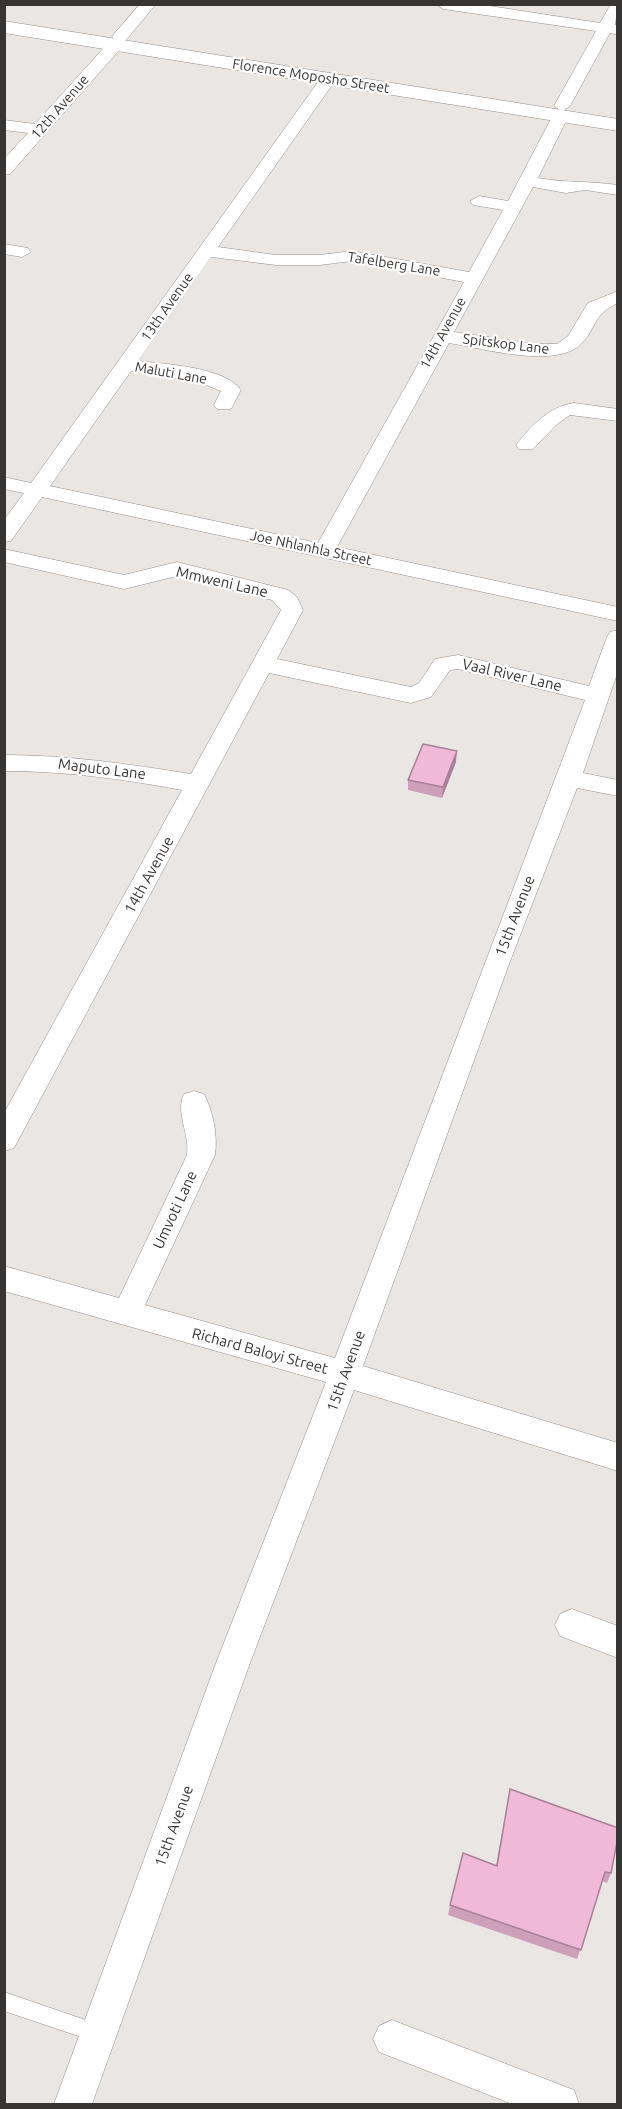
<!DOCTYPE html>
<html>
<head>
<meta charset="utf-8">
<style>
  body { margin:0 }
  #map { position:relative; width:622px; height:2109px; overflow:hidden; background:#eae6e3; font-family:Ubuntu,sans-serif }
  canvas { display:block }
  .frame { position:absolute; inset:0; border:6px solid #373534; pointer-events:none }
</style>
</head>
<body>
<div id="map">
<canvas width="622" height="2109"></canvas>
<div class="frame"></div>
</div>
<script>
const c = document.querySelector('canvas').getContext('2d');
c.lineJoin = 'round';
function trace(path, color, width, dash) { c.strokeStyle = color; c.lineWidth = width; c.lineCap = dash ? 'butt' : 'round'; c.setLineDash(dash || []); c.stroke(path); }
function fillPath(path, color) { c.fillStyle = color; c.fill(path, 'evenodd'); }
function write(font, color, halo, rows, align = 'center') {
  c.font = font + ' Ubuntu,sans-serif'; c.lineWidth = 4.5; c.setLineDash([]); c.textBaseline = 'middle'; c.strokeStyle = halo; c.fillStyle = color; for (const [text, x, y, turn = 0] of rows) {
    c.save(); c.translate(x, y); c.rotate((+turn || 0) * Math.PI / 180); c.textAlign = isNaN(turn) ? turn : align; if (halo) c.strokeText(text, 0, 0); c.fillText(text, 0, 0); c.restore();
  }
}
const service = new Path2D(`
  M 4,1992 L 106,2027 L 108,2034 L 106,2041 L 99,2043 L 4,2011 Z`);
const minor = new Path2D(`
  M 140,4 L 156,4 L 126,40 L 120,42 L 123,45 L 121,48 L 10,174 L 4,175 L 4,159 L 28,133 L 4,130 L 4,120 L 35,124 L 109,42 L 115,40 L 112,37 L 114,34 Z
  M 436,4 L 477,4 L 600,23 L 611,4 L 618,4 L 615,25 L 618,25 L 618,35 L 610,33 L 570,106 L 563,111 L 569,115 L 538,178 C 565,183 590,181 618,185 L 618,195 L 585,190 L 566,193 L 533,187 L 454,332 L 535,344 L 557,344 L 568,336 L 588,303 L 618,291 L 618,303 C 592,315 598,326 582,343 C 558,370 481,348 449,343 L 337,547 L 618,607 L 618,621 L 42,497 L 11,541 L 4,542 L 4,520 L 24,493 L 4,489 L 4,477 L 31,483 L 323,75 L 329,73 L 337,78 L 218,247 L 276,255 L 320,255 L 352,251 L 469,272 L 503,210 L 473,205 L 470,201 L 479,196 L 508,201 L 553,115 L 560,110 L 554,106 L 596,31 L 443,9 ZM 211,257 L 276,265 L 320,265 L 352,261 L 464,282 L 318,543 L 50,486 L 131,371 L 196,381 L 221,391 L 214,405 L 217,409 L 231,409 L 241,390 C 225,367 165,364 138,361 Z
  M 4,244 L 28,248 L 31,252 L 22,257 L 4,254 Z
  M 574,403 L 618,409 L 618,421 L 570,415 L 556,425 L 533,449 L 519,449 L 516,445 L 519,441 C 536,422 549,407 574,403 Z
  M 4,549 L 124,575 L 177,562 L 288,590 L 297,597 L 303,610 L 277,659 L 411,687 L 419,683 L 435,659 L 458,655 L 589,686 L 607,637 L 610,632 L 618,630 L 618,671 L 583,773 L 618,780 L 618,796 L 577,788 L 509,964 L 363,1366 L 618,1443 L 618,1471 L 354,1390 L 250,1663 L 92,2104 L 54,2104 L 216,1663 L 326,1382 L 4,1291 L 4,1266 L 119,1298 L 187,1155 C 190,1135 175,1111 184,1094 L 194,1091 L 204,1094 C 213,1111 218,1136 215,1155 L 145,1305 L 335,1358 L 585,700 L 458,669 L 450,670 L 431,697 L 411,703 L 269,673 L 14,1148 L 4,1151 L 4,1113 L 182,790 C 123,779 65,771 4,771 L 4,755 C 67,755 129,764 191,774 L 281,610 L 272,600 L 177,576 L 124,589 L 4,562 Z
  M 572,1609 L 618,1626 L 618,1658 L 560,1636 L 555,1625 L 560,1614 Z
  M 392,2020 L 574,2090 L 579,2104 L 512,2104 L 379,2052 L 373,2039 L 379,2026 Z`);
const tertiary = new Path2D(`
  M 4,21 L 618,119 L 618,131 L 4,33 Z`);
trace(service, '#918d8a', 1);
trace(minor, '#918d8a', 1);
trace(tertiary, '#918d8a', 1);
fillPath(service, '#fff');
fillPath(minor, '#fff');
fillPath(tertiary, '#fff');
fillPath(new Path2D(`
  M 456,762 L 442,798 L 408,790 L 408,780 Z
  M 510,1789 L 611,1873 L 607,1883 L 602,1881 L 577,1959 L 448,1915 L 450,1905 L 496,1865 Z`), '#ce9fb9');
fillPath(new Path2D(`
  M 457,751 L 456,762 L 442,798 L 443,787 Z`), '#a78296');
const building = new Path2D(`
  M 423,744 L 457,751 L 443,787 L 408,780 Z
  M 510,1789 L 618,1828 L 618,1837 L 611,1873 L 605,1872 L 581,1950 L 450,1905 L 463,1853 L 497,1866 Z`);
fillPath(building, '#efb9d7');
trace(building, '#a78296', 1.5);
write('14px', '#373534', '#fff', [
  ["Florence Moposho Street",311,76,9],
  ["12th Avenue",60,107,-49],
  ["Tafelberg Lane",394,264,9],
  ["13th Avenue",167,307,-55],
  ["14th Avenue",443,333,-61],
  ["Spitskop Lane",506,344,7],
  ["Maluti Lane",171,373,10],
  ["Joe Nhlanhla Street",311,548,12]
]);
write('15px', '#373534', '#fff', [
  ["Mmweni Lane",222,582,13],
  ["Vaal River Lane",512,675,13],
  ["Maputo Lane",102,769,7],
  ["14th Avenue",149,875,-61],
  ["15th Avenue",515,916,-69],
  ["Umvoti Lane",175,1210,-65],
  ["Richard Baloyi Street",260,1351,15],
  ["15th Avenue",346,1371,-70],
  ["15th Avenue",174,1826,-70]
]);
</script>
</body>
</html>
